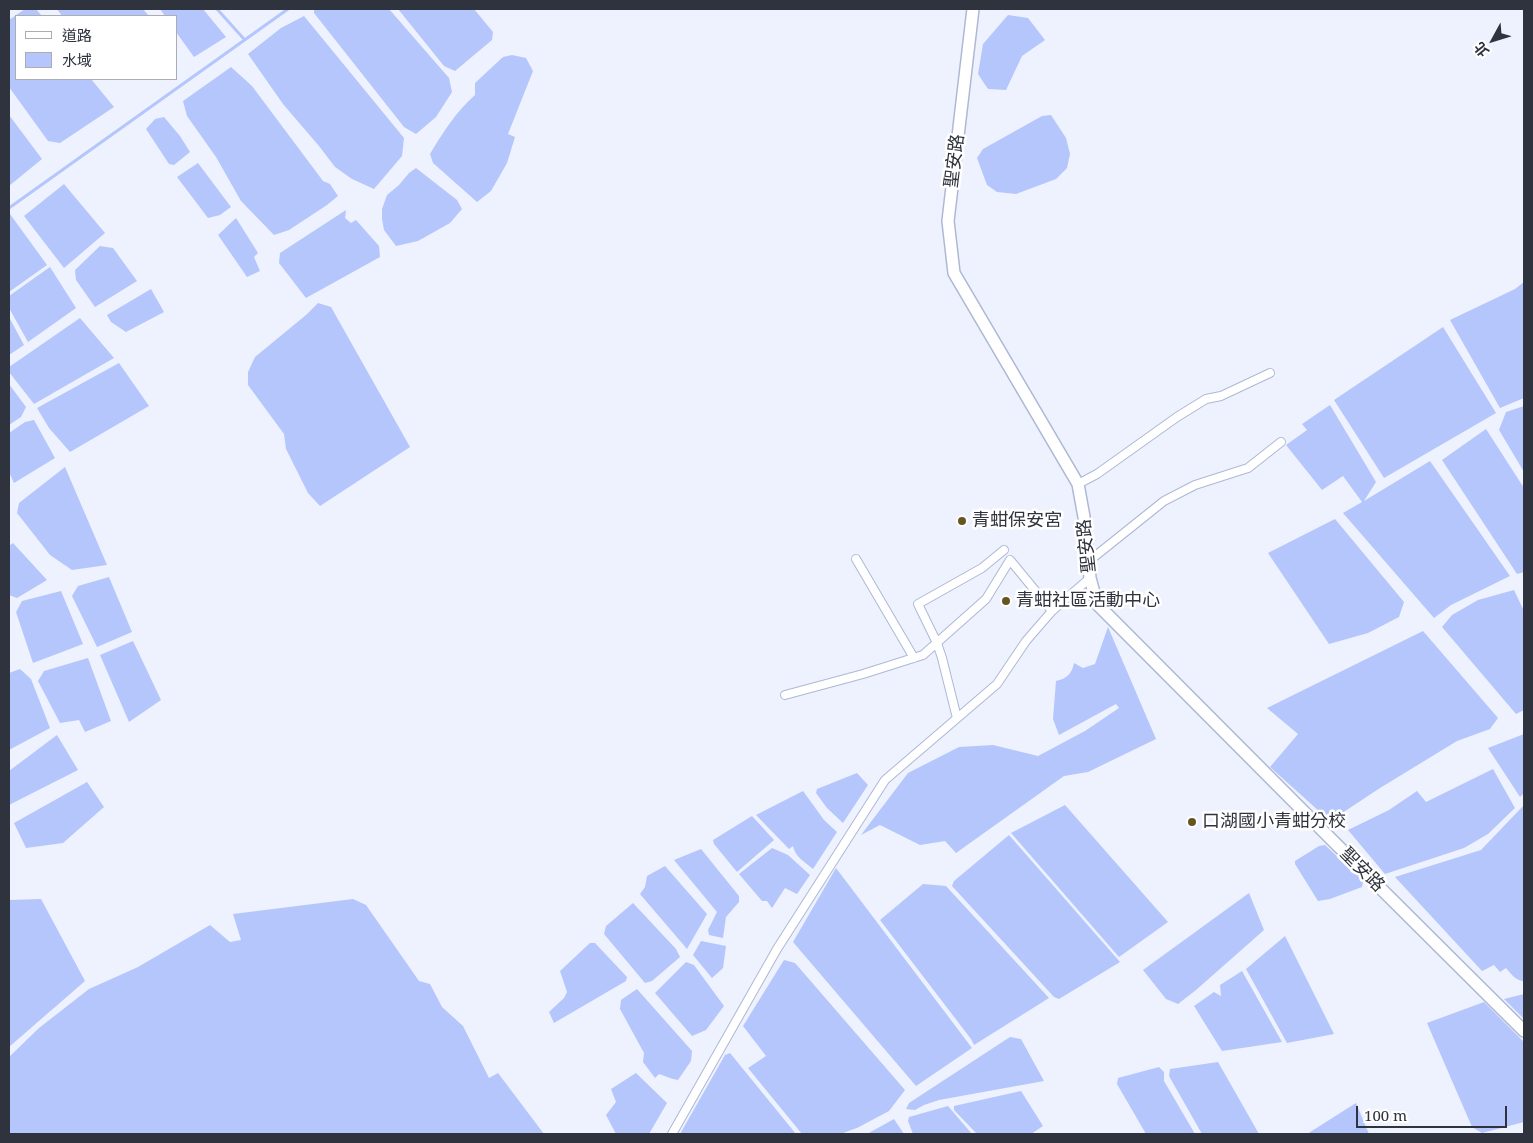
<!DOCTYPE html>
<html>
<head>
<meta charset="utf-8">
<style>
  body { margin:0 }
  #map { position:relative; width:1533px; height:1143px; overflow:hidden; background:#edf2fe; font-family:"Noto Serif","Noto Sans TC",serif }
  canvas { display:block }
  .frame { position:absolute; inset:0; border:10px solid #2f333e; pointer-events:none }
  .legend { position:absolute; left:15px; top:15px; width:162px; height:65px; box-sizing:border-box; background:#fff; border:1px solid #acadb2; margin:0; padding:6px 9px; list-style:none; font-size:15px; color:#2f333e }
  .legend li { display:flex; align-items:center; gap:10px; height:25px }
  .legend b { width:25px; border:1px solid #acadb2 }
  .north { position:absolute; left:1468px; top:15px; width:50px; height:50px; -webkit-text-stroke:4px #fff; paint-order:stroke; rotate:231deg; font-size:14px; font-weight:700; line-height:20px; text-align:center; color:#2f333e }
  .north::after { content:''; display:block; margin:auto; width:18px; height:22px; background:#2f333e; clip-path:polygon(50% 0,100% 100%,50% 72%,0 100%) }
  .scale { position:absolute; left:1356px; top:1106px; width:151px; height:22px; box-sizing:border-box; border:2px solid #2f333e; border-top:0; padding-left:6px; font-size:15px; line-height:18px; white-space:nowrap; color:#2f333e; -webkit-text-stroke:4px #fff; paint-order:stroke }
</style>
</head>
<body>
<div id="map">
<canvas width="1533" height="1143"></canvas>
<div class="frame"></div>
<ul class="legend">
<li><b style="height:6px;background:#fff"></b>道路</li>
<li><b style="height:14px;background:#b4c6fc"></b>水域</li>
</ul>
<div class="north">北</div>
<div class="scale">100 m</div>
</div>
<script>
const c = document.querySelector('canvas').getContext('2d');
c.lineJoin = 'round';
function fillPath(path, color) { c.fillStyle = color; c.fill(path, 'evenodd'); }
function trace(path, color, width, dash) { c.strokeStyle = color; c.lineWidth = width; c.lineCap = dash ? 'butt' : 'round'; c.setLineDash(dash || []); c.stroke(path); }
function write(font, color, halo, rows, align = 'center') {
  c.font = font + ' "Noto Serif","Noto Sans TC",serif'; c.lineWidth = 5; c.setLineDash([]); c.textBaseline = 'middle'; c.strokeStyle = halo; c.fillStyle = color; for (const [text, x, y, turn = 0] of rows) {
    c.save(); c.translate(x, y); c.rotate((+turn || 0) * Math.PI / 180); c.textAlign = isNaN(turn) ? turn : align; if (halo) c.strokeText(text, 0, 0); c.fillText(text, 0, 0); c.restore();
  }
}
fillPath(new Path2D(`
  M 25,9 L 36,9 L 42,16 L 16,16 L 16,79 L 91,79 L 114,107 L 60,143 L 48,141 L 9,87 L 9,20 Z
  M 57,9 L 143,9 L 149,16 L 62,16 Z
  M 160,9 L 203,9 L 226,37 L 194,57 L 176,32 L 176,16 L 165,16 Z
  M 314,9 L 389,9 L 449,78 L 452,92 L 436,117 L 416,134 L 404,127 L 314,13 Z
  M 398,9 L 474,9 L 493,32 L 492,40 L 455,71 L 444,66 Z
  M 1008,15 L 1028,18 L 1045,40 L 1022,56 L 1006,90 L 988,89 L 978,74 L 983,44 Z
  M 304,16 L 404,138 L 402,156 L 374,189 L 352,179 L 335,167 L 319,146 L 283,104 L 248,54 L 281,28 Z
  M 512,55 L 526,58 L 533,71 L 508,134 L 515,137 L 507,163 L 491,191 L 477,202 L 433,163 L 430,154 C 444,131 455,113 475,95 L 475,83 L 503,57 Z
  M 231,67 L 252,86 L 323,181 L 330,184 L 338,196 L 327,205 L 289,230 L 274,235 L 241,201 L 216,157 L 187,116 L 183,101 Z
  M 9,115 L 42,159 L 9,186 Z
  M 1051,115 L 1066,138 L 1070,154 L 1067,168 L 1056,179 L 1016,194 L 997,192 L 987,185 L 977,158 L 983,149 L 1042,116 Z
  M 164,117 L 180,136 L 190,152 L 174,165 L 169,164 L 146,129 L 155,119 Z
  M 198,163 L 231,207 L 220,215 L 208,218 L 177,177 Z
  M 416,168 L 457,200 L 462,209 L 450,223 L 418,241 L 396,246 L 384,230 L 382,219 L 382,209 L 387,195 L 399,185 L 409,173 Z
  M 64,184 L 105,233 L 64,268 L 24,216 Z
  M 346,210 L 345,218 L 351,223 L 356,220 L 379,246 L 380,257 L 306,298 L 279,263 L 280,253 Z
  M 10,214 L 47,265 L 9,292 L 9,215 Z
  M 236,218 L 258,253 L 254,257 L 260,271 L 247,277 L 218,235 Z
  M 100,246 L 113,248 L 137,281 L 95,307 L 76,280 L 75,270 Z
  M 50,267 L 76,308 L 28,342 L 9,308 L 9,296 Z
  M 1524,282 L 1524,398 L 1500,408 L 1450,320 L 1515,289 Z
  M 151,289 L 164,312 L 126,332 L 111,322 L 107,315 Z
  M 318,303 L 331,307 L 410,447 L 320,506 L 308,493 L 286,449 L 284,434 L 248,385 L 248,372 L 255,357 L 306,315 Z
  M 9,317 L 24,345 L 9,355 Z
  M 80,318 L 114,358 L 34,404 L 9,372 L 9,367 Z
  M 1443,327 L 1496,413 L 1384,478 L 1334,400 Z
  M 119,363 L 149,406 L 70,452 L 49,428 L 37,408 Z
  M 9,384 L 26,407 L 21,417 L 9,425 Z
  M 1330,405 L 1376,482 L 1364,501 L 1430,461 L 1510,576 L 1451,605 L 1434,618 L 1343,513 L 1362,502 L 1343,476 L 1322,490 L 1286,445 L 1307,430 L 1302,424 Z
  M 1524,406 L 1524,472 L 1499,430 L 1506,412 Z
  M 34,420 L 55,458 L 14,483 L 9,472 L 9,433 L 25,422 Z
  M 1486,429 L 1524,488 L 1524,572 L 1517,574 L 1442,460 Z
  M 65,467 L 107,565 L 72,570 L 50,555 L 17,513 L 19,503 Z
  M 1335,519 L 1404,602 L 1399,617 L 1368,633 L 1329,644 L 1268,553 Z
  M 13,543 L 47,580 L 17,598 L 9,595 L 9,546 Z
  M 109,577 L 132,632 L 97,647 L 72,596 L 78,586 Z
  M 1514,590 L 1524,611 L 1524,710 L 1516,714 L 1442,627 L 1452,615 L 1478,600 Z
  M 61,591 L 83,644 L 33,663 L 16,612 L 22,601 Z
  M 1108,627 L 1156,739 L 1088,772 L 1064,776 L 956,853 L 945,841 L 920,845 L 880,825 L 861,835 L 908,773 L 959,747 L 993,745 L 1038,756 L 1085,731 L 1119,708 L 1116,704 L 1059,735 L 1053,719 L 1056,681 C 1066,679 1072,674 1074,663 L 1083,668 L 1095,664 Z
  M 1423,631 L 1498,718 L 1490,729 L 1457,741 L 1380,788 L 1330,821 L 1270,767 L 1298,734 L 1267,708 Z
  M 133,641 L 161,700 L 129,722 L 100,655 Z
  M 88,658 L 111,721 L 85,732 L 79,720 L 60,723 L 38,681 L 44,671 Z
  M 20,669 L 31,679 L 50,728 L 9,750 L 9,673 Z
  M 1524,734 L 1524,793 L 1520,797 L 1488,748 Z
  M 57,735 L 78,770 L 9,805 L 9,771 Z
  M 1493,769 L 1515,808 L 1488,834 L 1464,848 L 1385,874 L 1348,830 L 1389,810 L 1417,791 L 1426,802 Z
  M 857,773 L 868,785 L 843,823 L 827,808 L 816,793 L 817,789 Z
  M 87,782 L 104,807 L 63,843 L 26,848 L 14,823 Z
  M 803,791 L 824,820 L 837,832 L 813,869 C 805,862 795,857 793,846 L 789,849 L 756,815 Z
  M 1065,805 L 1168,922 L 1119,957 L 1011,833 Z
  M 1524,805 L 1524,981 C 1516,981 1511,974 1506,968 L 1500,972 L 1494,965 L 1482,971 L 1395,877 L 1481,850 Z
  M 752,816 L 774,840 L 737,872 L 714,844 L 713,840 Z
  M 1009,835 L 1120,962 L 1059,999 L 1054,997 L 952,886 L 954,881 Z
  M 1325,845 L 1363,881 L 1362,887 L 1330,899 L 1318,901 L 1295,864 L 1295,861 L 1319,846 Z
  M 772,848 L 788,855 L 810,875 L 797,894 L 785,888 L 772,908 L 767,901 L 762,901 L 739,874 Z
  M 701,849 L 739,896 L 739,902 L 726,917 L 723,938 L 709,935 L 708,930 L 717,912 L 674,860 Z
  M 665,866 L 707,914 L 687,949 L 640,894 L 645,887 L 647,876 Z
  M 836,868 L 972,1048 L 916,1086 L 793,942 Z
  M 923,884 L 946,886 L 1049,998 L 974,1045 L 971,1039 L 880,920 Z
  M 1249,893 L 1264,930 L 1196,990 L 1178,1004 L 1166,999 L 1143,970 Z
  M 41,899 L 85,981 L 9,1047 L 9,900 Z
  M 353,899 L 366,905 L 419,981 L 430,984 L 442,1007 L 463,1026 L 489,1078 L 498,1073 L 544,1134 L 9,1134 L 9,1057 L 39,1028 L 89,989 L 138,967 L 210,925 L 230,942 L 241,940 L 233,914 Z
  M 633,903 L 676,949 L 680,957 L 652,981 L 645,983 L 604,934 L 606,926 Z
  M 1285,936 L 1334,1034 L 1287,1043 L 1246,969 Z
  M 701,941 L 726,946 L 723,968 L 712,978 L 693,955 Z
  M 590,943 L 595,943 L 627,977 L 626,981 L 554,1023 L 549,1012 L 564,998 L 567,992 L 560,971 Z
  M 784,960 L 795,963 L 905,1090 L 889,1111 L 857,1128 L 840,1134 L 802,1134 L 748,1068 L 766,1056 L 743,1026 Z
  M 686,962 L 694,965 L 724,1006 L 706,1030 L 692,1036 L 655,993 Z
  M 1242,971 L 1282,1042 L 1222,1051 L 1194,1006 L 1214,992 L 1221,996 L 1220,985 Z
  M 637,989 L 692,1051 L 691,1061 L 678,1080 C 671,1079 666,1076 659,1074 L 655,1078 L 643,1062 L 644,1053 L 620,1009 L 621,1000 Z
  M 1524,994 L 1524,1019 L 1504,999 Z
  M 1484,1002 L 1524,1042 L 1524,1122 L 1482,1133 L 1472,1127 L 1427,1023 Z
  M 1010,1037 L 1021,1039 L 1044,1081 L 939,1100 L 924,1105 L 915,1110 L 906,1109 L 909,1103 Z
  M 730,1053 L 796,1134 L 680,1134 L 725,1055 Z
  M 1218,1062 L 1259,1134 L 1202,1134 L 1169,1076 L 1170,1069 Z
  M 1159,1067 L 1164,1072 L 1164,1081 L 1195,1134 L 1146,1134 L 1117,1084 L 1118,1078 Z
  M 636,1073 L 667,1103 L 649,1134 L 616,1134 L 606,1115 L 616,1102 L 611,1089 Z
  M 1021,1091 L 1043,1126 L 1031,1134 L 977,1134 L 954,1110 L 954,1106 Z
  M 1356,1103 L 1369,1134 L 1307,1134 Z
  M 948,1106 L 972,1134 L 913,1134 L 908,1121 L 909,1117 Z
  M 894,1119 L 904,1134 L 867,1134 Z`), '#b4c6fc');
trace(new Path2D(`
  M 217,9 L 244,39
  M 9,208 L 288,9`), '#b4c6fc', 3);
const street = new Path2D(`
  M 1078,484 L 1097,474 L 1177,417 L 1206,399 L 1221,396 L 1270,373
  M 856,559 L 914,658
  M 1089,561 L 1164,501 L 1195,485 L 1248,468 L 1281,442
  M 785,695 L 863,674 L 923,655 L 986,599 L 1010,560 L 1052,611
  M 957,718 L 942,658 L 937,643 L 918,604 L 982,568 L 1004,550
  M 672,1134 L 777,949 L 885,780 L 997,684 L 1026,641 L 1052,611 L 1090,578`);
const secondary = new Path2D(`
  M 973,9 L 948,221 L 954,273 L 1078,484 L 1084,517 L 1090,578 L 1097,604 L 1334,842 L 1524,1031`);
trace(street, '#aeb8d5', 10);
trace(secondary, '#aeb8d5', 14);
trace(street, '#fff', 8);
trace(secondary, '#fff', 11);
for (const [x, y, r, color] of [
  [962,521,5,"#665422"],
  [1006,601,5,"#665422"],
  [1192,822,5,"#665422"]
]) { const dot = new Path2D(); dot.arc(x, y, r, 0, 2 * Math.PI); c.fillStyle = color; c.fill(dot); trace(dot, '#fff', 2); }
write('18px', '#2f333e', '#fff', [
  ["聖安路",955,161,-83],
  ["聖安路",1087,546,-96],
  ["聖安路",1362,870,45]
]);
write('18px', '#2f333e', '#fff', [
  ["青蚶保安宮",972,521],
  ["青蚶社區活動中心",1016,601],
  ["口湖國小青蚶分校",1202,822]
], 'left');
</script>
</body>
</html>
